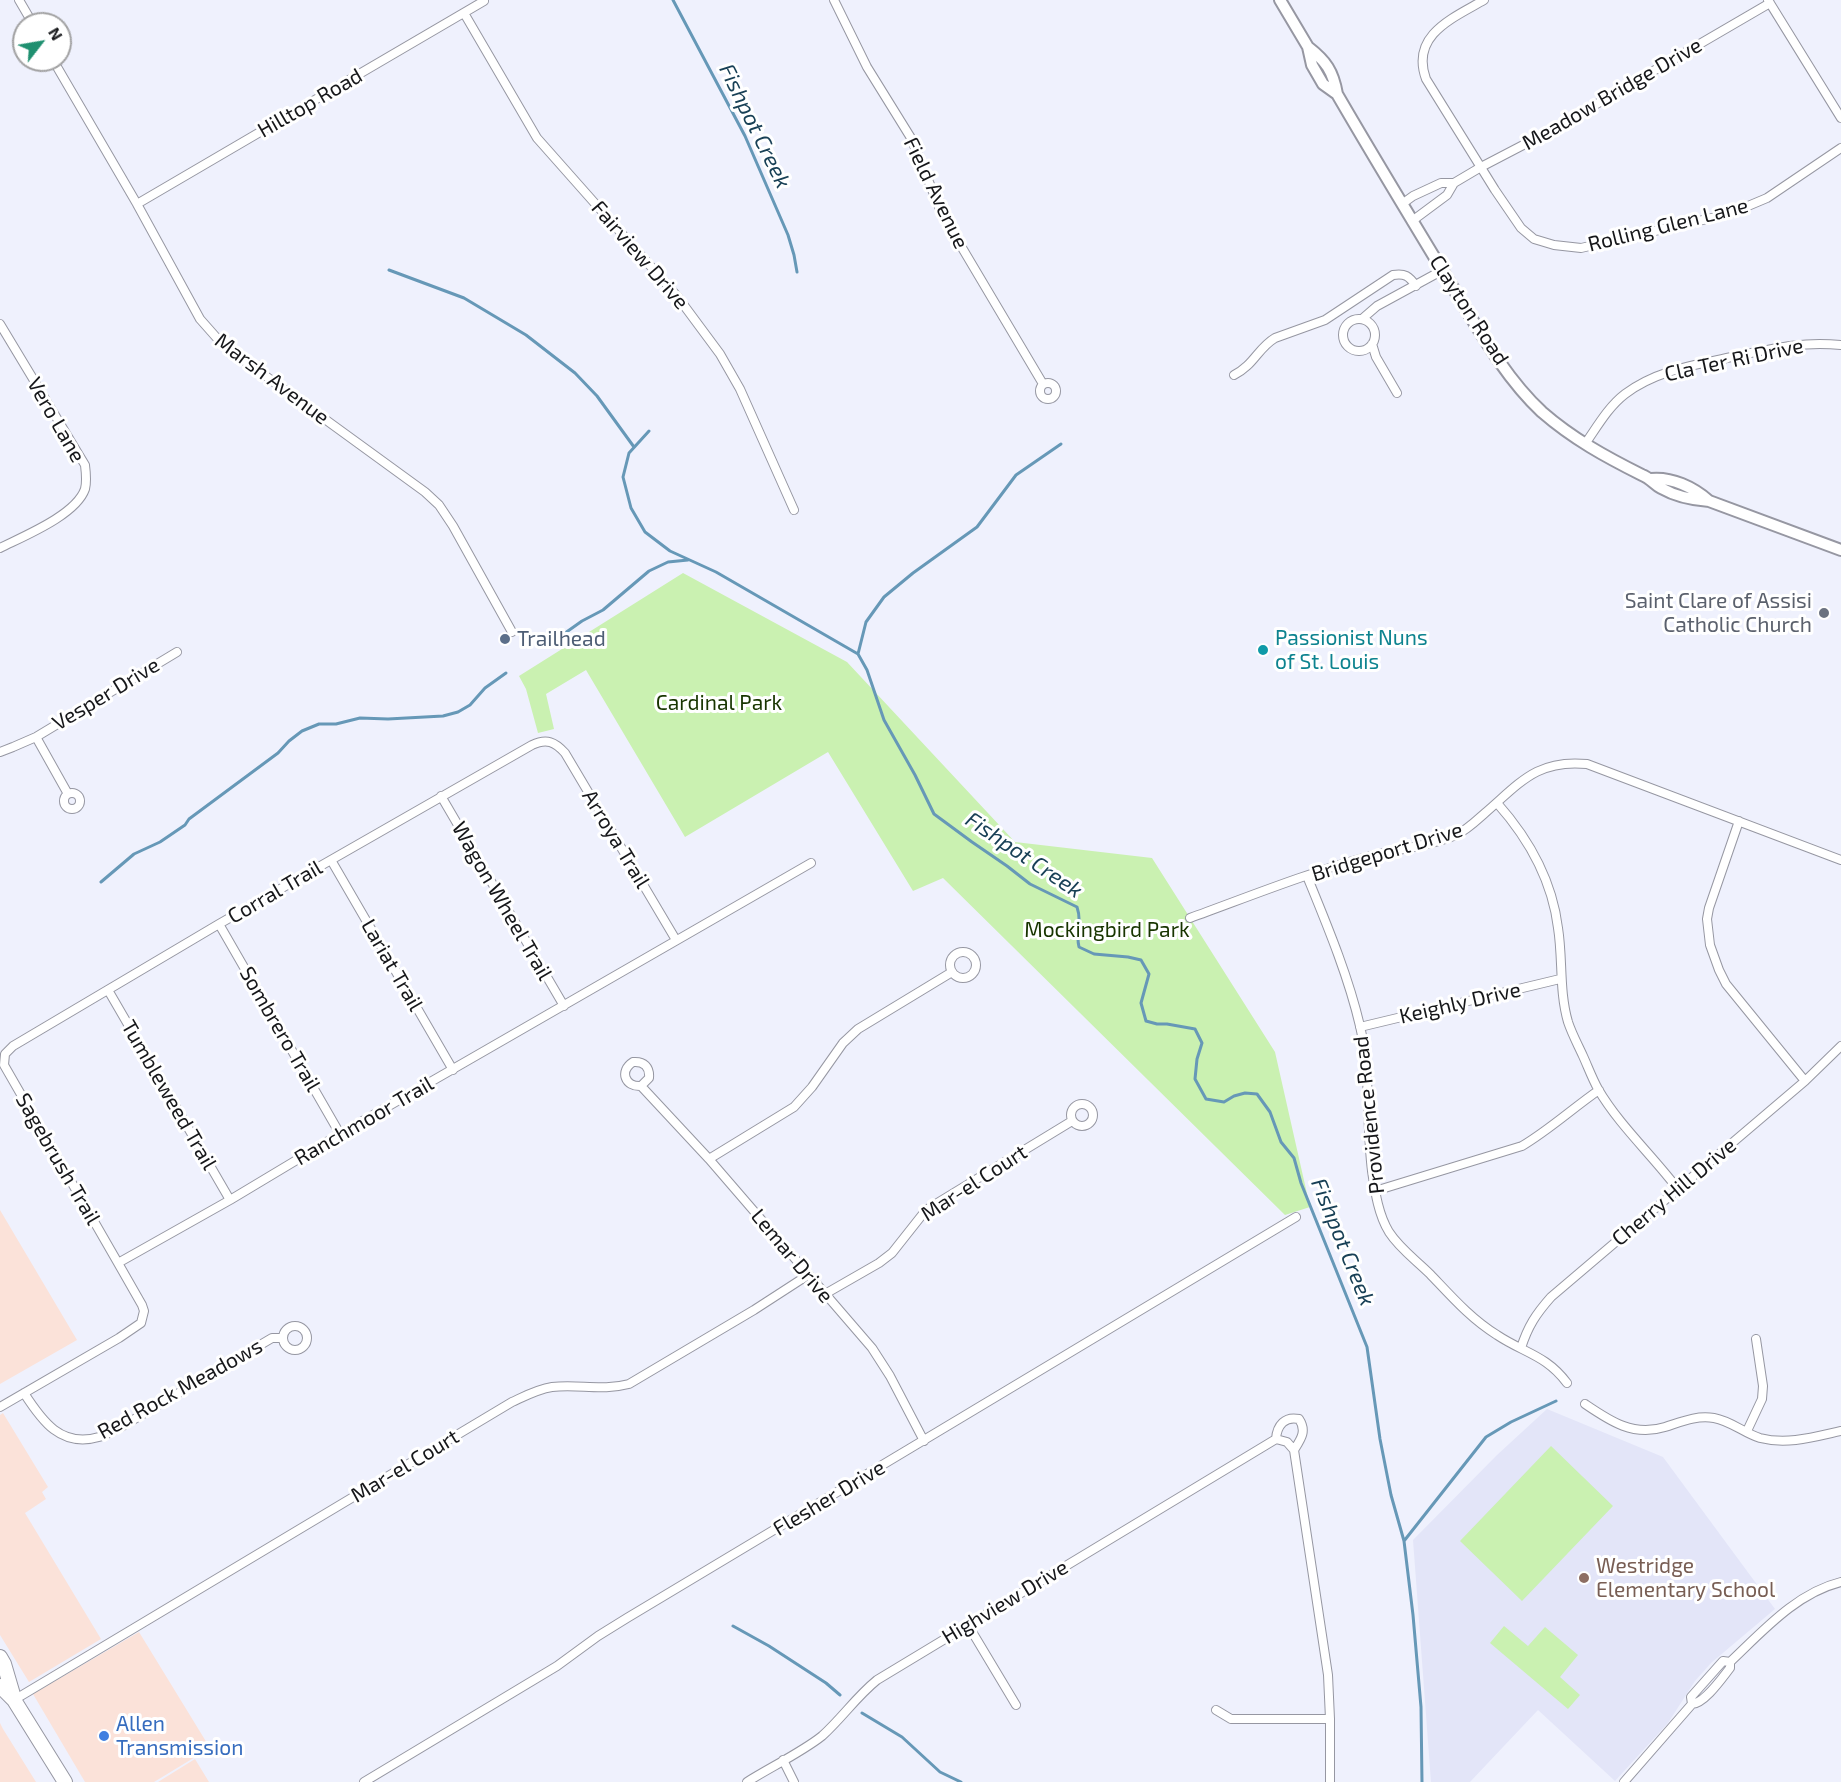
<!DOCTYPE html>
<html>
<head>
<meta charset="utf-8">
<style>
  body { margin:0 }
  #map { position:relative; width:1841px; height:1782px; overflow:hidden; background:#eff1fd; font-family:"Exo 2",sans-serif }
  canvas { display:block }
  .north { position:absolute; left:12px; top:12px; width:60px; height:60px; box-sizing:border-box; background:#fff; border:2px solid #a2a2a3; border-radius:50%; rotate:59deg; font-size:16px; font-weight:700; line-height:24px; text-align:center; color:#16171a }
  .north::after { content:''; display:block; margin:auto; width:21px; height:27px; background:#1f9070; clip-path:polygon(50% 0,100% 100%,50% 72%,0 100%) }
</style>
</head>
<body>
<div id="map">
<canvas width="1841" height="1782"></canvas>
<div class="north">N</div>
</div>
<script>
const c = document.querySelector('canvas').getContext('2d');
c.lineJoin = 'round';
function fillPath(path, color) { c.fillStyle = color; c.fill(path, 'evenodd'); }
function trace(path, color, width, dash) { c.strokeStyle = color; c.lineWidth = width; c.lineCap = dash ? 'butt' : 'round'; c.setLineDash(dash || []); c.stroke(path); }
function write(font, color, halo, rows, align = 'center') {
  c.font = font + ' "Exo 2",sans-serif'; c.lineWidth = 6; c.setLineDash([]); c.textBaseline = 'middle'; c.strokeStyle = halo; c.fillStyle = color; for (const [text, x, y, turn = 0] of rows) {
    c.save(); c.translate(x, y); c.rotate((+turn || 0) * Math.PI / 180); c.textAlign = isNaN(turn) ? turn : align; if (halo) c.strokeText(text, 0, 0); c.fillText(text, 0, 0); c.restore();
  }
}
fillPath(new Path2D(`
  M 0,1210 L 77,1340 L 0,1384 Z
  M 3,1413 L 48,1487 L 42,1492 L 46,1499 L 25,1513 L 101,1639 L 29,1682 L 0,1635 L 0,1415 Z
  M 139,1632 L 210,1748 L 154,1782 L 85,1782 L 33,1694 Z
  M 0,1723 L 3,1729 L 36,1782 L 0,1782 Z
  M 195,1759 L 209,1782 L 158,1782 Z`), '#fbe2d9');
fillPath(new Path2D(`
  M 1547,1409 L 1663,1457 L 1775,1609 L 1711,1663 L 1695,1681 L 1668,1723 L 1615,1781 L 1538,1710 L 1470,1782 L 1431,1782 L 1413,1540 L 1497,1455 Z`), '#e3e5f8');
fillPath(new Path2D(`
  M 683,573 L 847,662 L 1015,842 L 1152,858 L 1275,1052 L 1310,1207 L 1285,1215 L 943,878 L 913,891 L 828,752 L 685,837 L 586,670 L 546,694 L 554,729 L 538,733 L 526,689 L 519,676 Z
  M 1551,1446 L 1613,1506 L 1522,1601 L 1460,1541 Z
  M 1504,1626 L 1528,1646 L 1545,1627 L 1578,1655 L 1560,1677 L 1580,1695 L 1568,1709 L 1490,1643 Z`), '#caf1b1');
trace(new Path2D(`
  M 673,0 L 745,136 L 788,235 L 794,255 L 797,272
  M 389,270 L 464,298 L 526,335 L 575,373 L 597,396 L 634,447
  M 649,431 L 629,453 L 623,477 L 631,508 L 645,532 L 670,551 L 716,572 L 858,654 L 867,670 L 884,720 L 915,775 L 934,814 L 972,842 L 1007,866 L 1030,884 L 1077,907 C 1083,924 1075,931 1079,947 L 1094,954 L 1128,957 L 1141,960 L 1149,974 L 1141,1003 L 1146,1021 L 1157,1024 L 1167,1024 L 1195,1029 L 1202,1043 L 1197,1059 L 1195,1079 L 1206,1099 L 1224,1102 L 1234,1096 L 1245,1093 L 1257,1094 L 1270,1112 L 1281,1142 L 1294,1158 L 1301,1183 L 1367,1347 L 1380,1439 L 1391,1495 L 1404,1541 L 1413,1615 L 1421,1707 L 1422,1782
  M 551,643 L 582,621 L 603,610 L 649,571 L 668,562 L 688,560
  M 858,654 L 866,622 L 884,597 L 913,573 L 977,527 L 1016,475 L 1061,444
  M 101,882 L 134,854 L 160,842 L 185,825 L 189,819 L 278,753 L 289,741 L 302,731 L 319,724 L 336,724 L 360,718 L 388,719 L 443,716 L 458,712 L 470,705 L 485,688 L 506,673
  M 1404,1541 L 1486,1437 L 1511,1422 L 1556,1401
  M 733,1626 L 769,1646 L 826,1683 L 840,1695
  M 862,1713 L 902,1737 L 940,1772 L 961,1782`), '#6698b7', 3);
const minor = new Path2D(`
  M 19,0 L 33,24
  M 834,0 L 867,67 L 911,138 L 942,214 L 1043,384
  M 1484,0 C 1453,18 1410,35 1426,79 L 1495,190 L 1521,228 L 1534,239 L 1554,245 L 1581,248 L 1729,214 L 1767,198 L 1841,148
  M 1768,0 L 1841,118
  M 464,13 L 537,138 L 677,296 L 720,354 L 740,389 L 794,510
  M 53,60 L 137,204 L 200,319 L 223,345 L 425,492 L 439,505 L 453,526 L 512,632
  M 137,204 L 484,1
  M 1402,204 L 1413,196 L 1441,183 L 1454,183 L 1481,167 L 1552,130 L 1770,3
  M 1412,221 L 1447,195 L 1454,183
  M1343 335a16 16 0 1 1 32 0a16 16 0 1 1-32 0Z
  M 1362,319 L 1377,306 L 1443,270
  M 0,324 L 85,465 C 86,473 87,481 85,489 C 76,515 24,536 0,548
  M 1372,344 L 1376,357 L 1397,393
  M 1234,375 C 1254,365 1258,348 1275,338 L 1325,320 L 1393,275 C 1405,273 1409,276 1416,286
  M1040 391a8 8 0 1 1 16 0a8 8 0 1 1-16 0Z
  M 1585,444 C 1597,427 1608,407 1625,394 C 1657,370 1695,365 1732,357 C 1771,349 1800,341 1841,345
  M 36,737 L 68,794
  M 0,752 L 13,747 L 36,737 L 177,652
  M64 801a8 8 0 1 1 16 0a8 8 0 1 1-16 0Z
  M 441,796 L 564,1006
  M 1497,803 C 1529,839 1552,879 1558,928 C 1563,959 1559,991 1568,1022 C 1572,1034 1578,1045 1583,1056 C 1588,1067 1592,1078 1598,1089 C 1619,1125 1652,1155 1677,1188
  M 1739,821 L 1709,908 L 1707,919 L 1710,945 L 1719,970 L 1726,984 L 1805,1081
  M 331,860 L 453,1070
  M 1307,876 C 1327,925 1348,975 1360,1026 C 1371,1073 1366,1123 1372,1171 C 1375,1191 1378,1214 1389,1232 C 1400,1249 1416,1260 1430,1274 C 1451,1296 1471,1319 1497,1335 C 1524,1353 1546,1355 1567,1383
  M 1190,918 C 1248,897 1307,873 1367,857 C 1396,849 1428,847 1456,835 C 1467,830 1476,821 1485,813 C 1520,783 1537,759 1587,764 L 1841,860
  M 219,924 L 340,1134
  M950 965a13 13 0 1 1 26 0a13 13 0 1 1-26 0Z
  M 108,990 L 230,1200
  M 1360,1027 L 1560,979
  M 641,1086 L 649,1078 C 650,1067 644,1061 633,1062 C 619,1071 625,1087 641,1086 L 709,1159 L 872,1348 L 890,1376 L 924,1441
  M1071 1115a11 11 0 1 1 22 0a11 11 0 1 1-22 0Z
  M 709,1159 L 794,1107 L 812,1087 L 843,1043 L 858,1029 L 952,972
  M 1375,1191 L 1522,1146 C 1549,1130 1573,1108 1599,1090
  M 118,1263 L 4,1065 L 5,1054 L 13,1046 L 219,924 L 532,745 C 547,738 555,742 565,753 L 676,940
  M 825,1294 L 879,1263 L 892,1253 L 926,1210 L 1072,1121
  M283 1338a12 12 0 1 1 24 0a12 12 0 1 1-24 0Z
  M 1521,1348 C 1528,1326 1536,1314 1551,1297 L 1805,1081 L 1841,1046
  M 24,1393 C 42,1421 61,1448 99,1437 C 106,1435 114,1430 121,1427 L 272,1338 L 283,1338
  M 1585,1404 C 1610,1421 1633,1437 1665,1427 C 1681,1422 1696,1415 1714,1418 C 1731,1421 1744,1433 1760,1438 C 1787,1445 1814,1437 1841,1431
  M 0,1407 L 119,1338 L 141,1323 L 144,1311 L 142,1305 L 118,1263 L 230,1200 L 340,1134 L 811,863
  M 1747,1431 L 1762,1399 L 1763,1386 L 1756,1339
  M 1276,1439 L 1287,1442 L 1294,1450 L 1328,1675 L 1330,1719 L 1330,1782
  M 1276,1439 C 1277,1425 1285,1416 1299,1419 C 1307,1431 1301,1439 1294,1450
  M 968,1625 L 1016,1705
  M 14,1700 L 512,1402 C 525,1396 538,1389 552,1387 C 578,1384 603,1391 629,1384 L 754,1310 L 808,1275
  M 1692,1704 L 1691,1697 L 1723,1661 L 1730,1662 C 1762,1632 1796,1593 1841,1582
  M 1216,1710 L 1231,1719 L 1330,1719
  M 783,1760 L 794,1782
  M 364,1782 L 557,1666 L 598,1636 L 627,1618 L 1296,1217
  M 747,1782 C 769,1768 802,1752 822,1736 C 842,1718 856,1697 877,1680 L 1276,1439
  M 1624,1782 L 1692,1704 C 1705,1703 1722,1678 1730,1668 L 1730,1662`);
const secondary = new Path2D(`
  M 1280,0 L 1308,47 L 1312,65 L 1323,84 L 1337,94
  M 1308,47 C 1326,61 1333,71 1337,94 C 1373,156 1410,217 1447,278 C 1475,323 1503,376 1542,412 C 1573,439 1606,457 1642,475 C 1650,478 1654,484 1661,488 C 1675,496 1693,500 1709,501 L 1841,550
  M 1651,479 C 1672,477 1693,487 1709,501`);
const trunk = new Path2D(`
  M 0,1657 L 4,1664 L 14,1698
  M 0,1686 L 14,1700 L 65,1782`);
trace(minor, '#9697a2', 10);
trace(secondary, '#9697a2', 14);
trace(trunk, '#9697a2', 16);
trace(minor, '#fff', 8);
trace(secondary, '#fff', 10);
trace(trunk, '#fff', 14);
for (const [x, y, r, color] of [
  [1824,613,6,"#6b7280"],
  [505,639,6,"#5c6f8a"],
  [1263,650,6,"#0f9aa8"],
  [1584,1578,6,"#8d6e63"],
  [104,1736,6,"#3f7fe0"]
]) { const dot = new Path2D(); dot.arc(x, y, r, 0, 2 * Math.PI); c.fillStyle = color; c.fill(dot); trace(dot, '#fff', 2); }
write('21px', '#16171a', '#fff', [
  ["Meadow Bridge Drive",1612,94,-30],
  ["Hilltop Road",310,103,-30],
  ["Field Avenue",936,193,64],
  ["Rolling Glen Lane",1668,225,-14],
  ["Fairview Drive",640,255,49],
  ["Clayton Road",1469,310,57],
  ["Cla Ter Ri Drive",1734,360,-12],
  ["Marsh Avenue",272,379,37],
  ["Vero Lane",56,420,60],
  ["Vesper Drive",106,694,-31],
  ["Arroya Trail",616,839,59],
  ["Bridgeport Drive",1387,852,-17],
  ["Corral Trail",275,892,-30],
  ["Wagon Wheel Trail",502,901,60],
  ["Lariat Trail",392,965,60],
  ["Keighly Drive",1460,1003,-13],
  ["Sombrero Trail",280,1029,60],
  ["Tumbleweed Trail",169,1095,60],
  ["Providence Road",1369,1115,-96],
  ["Ranchmoor Trail",364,1121,-30],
  ["Sagebrush Trail",58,1159,60],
  ["Mar-el Court",974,1183,-33],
  ["Cherry Hill Drive",1674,1192,-40],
  ["Lemar Drive",792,1256,50],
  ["Red Rock Meadows",180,1389,-29],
  ["Mar-el Court",405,1466,-31],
  ["Flesher Drive",829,1498,-31],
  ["Highview Drive",1005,1602,-31]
]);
write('21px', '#5b616d', '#fff', [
  ["Saint Clare of Assisi",1812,601],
  ["Catholic Church",1812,625]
], 'right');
write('21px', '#0d838f', '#fff', [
  ["Passionist Nuns",1275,638],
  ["of St. Louis",1275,662]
], 'left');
write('21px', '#4e5e75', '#fff', [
  ["Trailhead",517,639]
], 'left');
write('21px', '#183500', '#fff', [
  ["Cardinal Park",719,703],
  ["Mockingbird Park",1107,930]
]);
write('21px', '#785e54', '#fff', [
  ["Westridge",1596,1566],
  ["Elementary School",1596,1590]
], 'left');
write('21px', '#366cbe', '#fff', [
  ["Allen",116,1724],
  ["Transmission",116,1748]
], 'left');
write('italic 22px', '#184056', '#fff', [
  ["Fishpot Creek",755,126,64],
  ["Fishpot Creek",1024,855,34],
  ["Fishpot Creek",1343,1242,68]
]);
</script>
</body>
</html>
